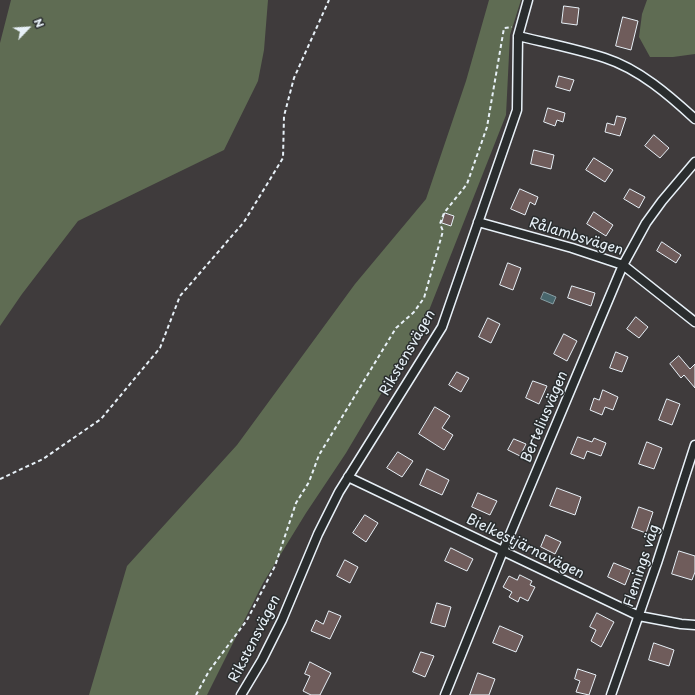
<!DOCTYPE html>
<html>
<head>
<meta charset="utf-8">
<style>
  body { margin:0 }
  #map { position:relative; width:695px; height:695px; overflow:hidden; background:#3f3b3c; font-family:"Playpen Sans",sans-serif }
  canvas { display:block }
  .north { position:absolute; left:8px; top:8px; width:40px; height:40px; -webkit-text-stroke:3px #2a2d2e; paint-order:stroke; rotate:65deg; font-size:11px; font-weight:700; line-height:16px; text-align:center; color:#e8f1f8 }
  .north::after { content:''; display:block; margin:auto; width:14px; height:18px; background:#e8f1f8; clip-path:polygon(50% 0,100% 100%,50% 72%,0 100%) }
</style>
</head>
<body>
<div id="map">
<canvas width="695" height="695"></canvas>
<div class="north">N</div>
</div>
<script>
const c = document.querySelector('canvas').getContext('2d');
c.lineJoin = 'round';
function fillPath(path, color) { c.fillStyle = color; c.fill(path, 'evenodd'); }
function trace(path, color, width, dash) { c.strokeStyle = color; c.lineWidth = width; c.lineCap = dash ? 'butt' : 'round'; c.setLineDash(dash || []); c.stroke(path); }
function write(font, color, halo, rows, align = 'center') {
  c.font = font + ' "Playpen Sans",sans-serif'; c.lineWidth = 3; c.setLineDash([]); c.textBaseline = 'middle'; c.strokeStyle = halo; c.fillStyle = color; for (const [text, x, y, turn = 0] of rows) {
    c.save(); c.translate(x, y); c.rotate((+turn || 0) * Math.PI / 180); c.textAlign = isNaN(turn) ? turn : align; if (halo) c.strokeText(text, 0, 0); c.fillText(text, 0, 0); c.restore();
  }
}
fillPath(new Path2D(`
  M 11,0 L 268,0 L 264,50 L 258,81 L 224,150 L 78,221 L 22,294 L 0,326 L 0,43 Z
  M 489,0 L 521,0 L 510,35 L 506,115 L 426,318 L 346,453 L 306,513 L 263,583 L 207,695 L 89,695 L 127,566 L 237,445 L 355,284 L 426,199 L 466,81 Z
  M 647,0 L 695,0 L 695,54 L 673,57 L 650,57 L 639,37 L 642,14 Z`), '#5f6c53');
const water = new Path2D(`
  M 544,292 L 556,297 L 553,304 L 541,299 Z`);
fillPath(water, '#48666c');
trace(water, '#889ea4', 1);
const building = new Path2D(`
  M 564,6 L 579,8 L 577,25 L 562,23 Z
  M 623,17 L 638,21 L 631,50 L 616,46 Z
  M 559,76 L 574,80 L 570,91 L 556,87 Z
  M 548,108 L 565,113 L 563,122 L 557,120 L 555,126 L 544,122 Z
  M 617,116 L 626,118 L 620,136 L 605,132 L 607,123 L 614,125 Z
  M 654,135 L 669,148 L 660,158 L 645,146 Z
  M 534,150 L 554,155 L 551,169 L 531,164 Z
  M 594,158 L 613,170 L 605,182 L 586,170 Z
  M 520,189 L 538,197 L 535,205 L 530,202 L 525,215 L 511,209 Z
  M 630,189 L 645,197 L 639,208 L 624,199 Z
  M 594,212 L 613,225 L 606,236 L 587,224 Z
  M 445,213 L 454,216 L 451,226 L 442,223 Z
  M 662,242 L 681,255 L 676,263 L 657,251 Z
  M 508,263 L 521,268 L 513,290 L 500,285 Z
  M 572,286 L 595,293 L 591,306 L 568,298 Z
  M 636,317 L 648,327 L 639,338 L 627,329 Z
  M 488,318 L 500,324 L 491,343 L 479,337 Z
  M 564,334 L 577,341 L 567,361 L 554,354 Z
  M 616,352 L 628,357 L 622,372 L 610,368 Z
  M 679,356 L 690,369 L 695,364 L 695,388 L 684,375 L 681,378 L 670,364 Z
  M 457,372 L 469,378 L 461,392 L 449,385 Z
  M 533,381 L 547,386 L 539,404 L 526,398 Z
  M 603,390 L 618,397 L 613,410 L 605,407 L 602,415 L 590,410 L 594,398 L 599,400 Z
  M 667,399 L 680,404 L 672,425 L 659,420 Z
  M 435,407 L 450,416 L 442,428 L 453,435 L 444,450 L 419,434 Z
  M 578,437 L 592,442 L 594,438 L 606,443 L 601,456 L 587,451 L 584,459 L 571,454 Z
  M 514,439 L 526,444 L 520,456 L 508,450 Z
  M 647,442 L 662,448 L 654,469 L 639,464 Z
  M 398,452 L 413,461 L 402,477 L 387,468 Z
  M 427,469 L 449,480 L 442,495 L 420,485 Z
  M 557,488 L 581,497 L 575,515 L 550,506 Z
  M 478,493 L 497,501 L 490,515 L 472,507 Z
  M 639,507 L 653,512 L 646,533 L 632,528 Z
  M 365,515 L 378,523 L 366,542 L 353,533 Z
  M 546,535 L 561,542 L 555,554 L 541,547 Z
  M 451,548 L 473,559 L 467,571 L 445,561 Z
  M 679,551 L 695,556 L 695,572 L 692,580 L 672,574 Z
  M 345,560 L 358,567 L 350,583 L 337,576 Z
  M 614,563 L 631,570 L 625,585 L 608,577 Z
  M 520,575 L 532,581 L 530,585 L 535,587 L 528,601 L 520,597 L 518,602 L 509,597 L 512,592 L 503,587 L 509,576 L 517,580 Z
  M 437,603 L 451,607 L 445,627 L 431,623 Z
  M 329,611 L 341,616 L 330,639 L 311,631 L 316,620 L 323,624 Z
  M 597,613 L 614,622 L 601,647 L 591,641 L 596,630 L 590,627 Z
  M 500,626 L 523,636 L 516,652 L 493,643 Z
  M 654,643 L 674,650 L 669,666 L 649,660 Z
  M 421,652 L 434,656 L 425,677 L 413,672 Z
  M 310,662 L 331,673 L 320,695 L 311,695 L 303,691 L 310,676 L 305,674 Z
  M 578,669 L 596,675 L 589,695 L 576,692 L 580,681 L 575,679 Z
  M 478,673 L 495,679 L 489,695 L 470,695 Z`);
fillPath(building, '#6f5c5b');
trace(building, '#e8f1f8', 1);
const minor = new Path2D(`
  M 518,36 C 547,43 577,49 605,58 C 639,69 669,95 695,119
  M 478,222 L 572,248 L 623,265 L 695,322
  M 348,477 L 639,616 L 681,624 L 695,625
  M 241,695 L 262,660 L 282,620 L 318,534 L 339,492 L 442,327 L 517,110 L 518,36 L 528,0
  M 445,695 L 503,551 L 623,265 L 646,223 L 662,201 L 695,162
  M 611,695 L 657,563 L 695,445`);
trace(minor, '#e8f1f8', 11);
trace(new Path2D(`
  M 0,479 L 43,459 L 101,419 L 160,348 L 180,296 L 244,222 L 283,158 L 284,116 L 294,78 L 329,0
  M 196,695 L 209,671 L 247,620 L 275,566 L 296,503 L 309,482 L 319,455 L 396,328 L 414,312 L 424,298 L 443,231 L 440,224 L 444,213 L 467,184 L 487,127 L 504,28 L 512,27`), '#e8f1f8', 2, [4, 3]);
trace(minor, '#2a2d2e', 8);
write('14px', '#e8f1f8', '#2a2d2e', [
  ["Rålambsvägen",576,237,17],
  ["Rikstensvägen",408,353,-60],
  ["Berteliusvägen",545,417,-67],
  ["Bielkestjärnavägen",525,547,26],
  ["Flemings väg",642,566,-72],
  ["Rikstensvägen",255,639,-63]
]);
</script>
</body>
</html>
